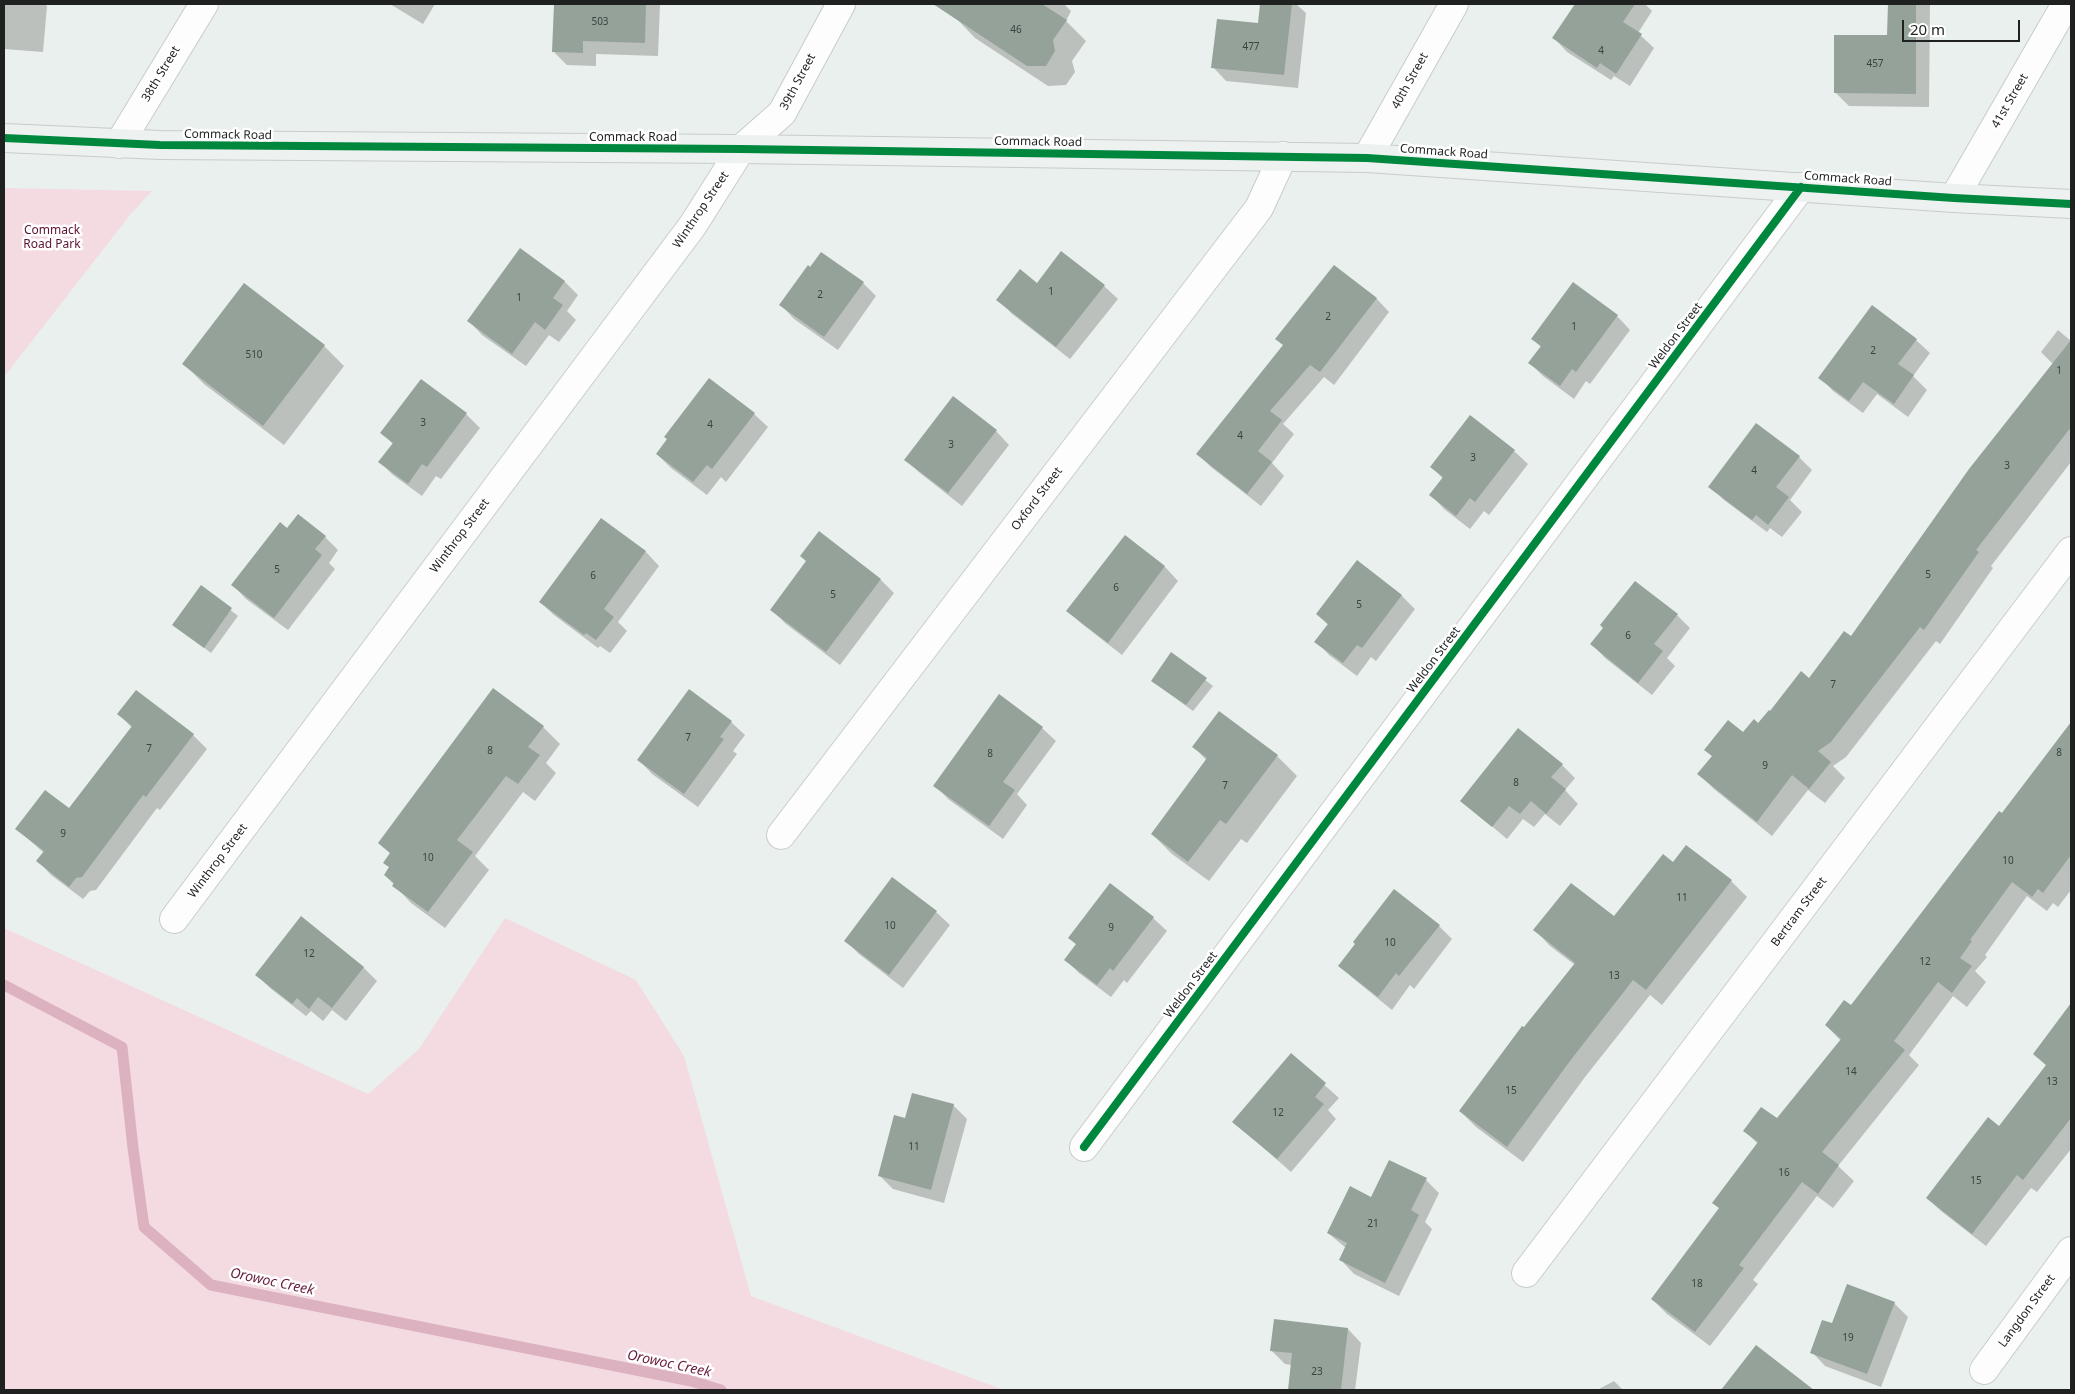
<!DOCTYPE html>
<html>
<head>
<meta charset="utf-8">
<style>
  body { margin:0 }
  #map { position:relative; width:2075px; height:1394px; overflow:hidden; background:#eaf0ed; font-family:"Noto Sans",sans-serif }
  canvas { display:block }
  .frame { position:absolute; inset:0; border:5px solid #1e211f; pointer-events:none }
  .scale { position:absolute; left:1902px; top:20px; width:118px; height:22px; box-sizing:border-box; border:2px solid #1e211f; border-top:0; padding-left:6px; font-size:15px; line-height:18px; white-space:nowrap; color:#1e211f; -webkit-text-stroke:4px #fff; paint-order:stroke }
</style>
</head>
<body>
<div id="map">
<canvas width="2075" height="1394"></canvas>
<div class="frame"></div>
<div class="scale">20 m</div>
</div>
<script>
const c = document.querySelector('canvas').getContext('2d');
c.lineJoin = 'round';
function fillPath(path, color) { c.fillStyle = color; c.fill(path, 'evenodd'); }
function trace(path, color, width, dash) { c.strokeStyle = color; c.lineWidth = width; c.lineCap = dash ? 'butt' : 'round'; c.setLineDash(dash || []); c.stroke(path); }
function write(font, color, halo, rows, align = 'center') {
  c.font = font + ' "Noto Sans",sans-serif'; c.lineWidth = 5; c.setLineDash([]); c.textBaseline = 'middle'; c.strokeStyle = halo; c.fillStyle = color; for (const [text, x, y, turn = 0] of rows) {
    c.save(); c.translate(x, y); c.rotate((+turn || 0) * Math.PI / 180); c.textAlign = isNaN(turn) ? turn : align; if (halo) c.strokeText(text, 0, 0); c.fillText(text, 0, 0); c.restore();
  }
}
fillPath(new Path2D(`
  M 4,188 L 152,191 L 130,215 L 4,377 Z
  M 505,918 L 636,980 L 684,1056 L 751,1296 L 1004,1390 L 4,1390 L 4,928 L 368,1094 L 419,1049 Z`), '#f4dbe2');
fillPath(new Path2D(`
  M 4,4 L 45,4 L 47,6 L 43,52 L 4,49 Z
  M 390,4 L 435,4 L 423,24 Z
  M 556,4 L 660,4 L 658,56 L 596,54 L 596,66 L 567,65 L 554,52 Z
  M 964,4 L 1064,4 L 1071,11 L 1066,21 L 1086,41 L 1072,61 L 1075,72 L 1066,85 L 1048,86 L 975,38 L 955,17 Z
  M 1261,4 L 1296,4 L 1306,13 L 1298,88 L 1226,81 L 1213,67 L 1259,25 Z
  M 1576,4 L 1645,4 L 1652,11 L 1638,33 L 1654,48 L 1630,86 L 1614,76 L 1611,80 L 1567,52 L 1554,38 Z
  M 1889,4 L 1930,4 L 1929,107 L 1849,106 L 1835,92 L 1888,36 Z
  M 521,250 L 565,282 L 578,295 L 567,311 L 576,320 L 559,342 L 549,335 L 526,366 L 482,335 L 469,321 Z
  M 811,268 L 863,283 L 876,296 L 838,350 L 794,319 L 781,305 Z
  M 1037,284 L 1104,286 L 1118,299 L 1070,359 L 1011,313 L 998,299 Z
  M 244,285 L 324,346 L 344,366 L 284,445 L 204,384 L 184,364 Z
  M 1376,298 L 1389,312 L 1334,385 L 1324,377 L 1283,424 L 1294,434 L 1272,463 L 1284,476 L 1261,506 L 1211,467 L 1198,454 Z
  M 1617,316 L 1630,330 L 1590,384 L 1586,381 L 1574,399 L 1543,376 L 1530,363 L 1541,347 L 1532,338 Z
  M 2058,330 L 2071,341 L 2071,462 L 1991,566 L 1993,568 L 1940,644 L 1936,641 L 1846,757 L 1833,766 L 1845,778 L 1825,803 L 1808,790 L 1772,836 L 1714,789 L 1699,774 L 1713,757 L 1706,750 L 1744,734 L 1759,725 L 1809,680 L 1851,638 L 2054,365 L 2041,352 Z
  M 1916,340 L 1930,353 L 1913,376 L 1927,390 L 1908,417 L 1877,394 L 1863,413 L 1833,391 L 1820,377 Z
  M 421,381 L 466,414 L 480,428 L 441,479 L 436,476 L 422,496 L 393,475 L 380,462 L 393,444 L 382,433 Z
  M 754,414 L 768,427 L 726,482 L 721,477 L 707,495 L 671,468 L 657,454 L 668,439 Z
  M 996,431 L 1009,445 L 962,506 L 920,473 L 906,460 Z
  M 1514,451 L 1528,464 L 1489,515 L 1484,511 L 1470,529 L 1444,509 L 1431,495 L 1443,479 L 1432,467 Z
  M 1799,457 L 1812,470 L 1790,500 L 1802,512 L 1782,537 L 1770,528 L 1767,532 L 1724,500 L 1710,486 Z
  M 602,520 L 646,552 L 659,566 L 618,622 L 627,631 L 610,653 L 600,646 L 598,648 L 554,615 L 540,602 Z
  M 288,530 L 325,537 L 338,550 L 329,563 L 335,569 L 288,630 L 246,599 L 233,585 Z
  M 819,533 L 881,580 L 894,593 L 840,665 L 786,624 L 772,610 L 807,561 Z
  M 1125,537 L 1165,567 L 1178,581 L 1122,655 L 1082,624 L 1068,611 Z
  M 1357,562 L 1402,596 L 1415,609 L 1376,661 L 1371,657 L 1357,676 L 1329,655 L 1316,641 L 1328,625 L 1318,614 Z
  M 201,587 L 238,616 L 211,653 L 174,625 Z
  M 1677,615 L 1690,628 L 1667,658 L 1675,666 L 1652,695 L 1605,658 L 1592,644 Z
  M 1172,654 L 1213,686 L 1193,711 L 1160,687 Z
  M 493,690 L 543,727 L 560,744 L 546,763 L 556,773 L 535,801 L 523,792 L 475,856 L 489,870 L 445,928 L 411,903 L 385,875 L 390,868 L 391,854 L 379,843 Z
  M 136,691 L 193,735 L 207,749 L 160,810 L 157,808 L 96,890 L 90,891 L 83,899 L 51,875 L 38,861 L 44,853 L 17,829 L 69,810 L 132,728 L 119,714 Z
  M 731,722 L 745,735 L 733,751 L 737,754 L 698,807 L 652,774 L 639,760 Z
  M 2071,724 L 2071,890 L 2058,907 L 2053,903 L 2047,911 L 2027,896 L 1985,955 L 1987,957 L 1975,971 L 1986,982 L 1967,1007 L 1953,996 L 1909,1055 L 1919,1065 L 1838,1166 L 1854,1181 L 1833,1208 L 1817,1196 L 1753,1280 L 1758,1284 L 1710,1346 L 1667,1314 L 1652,1299 L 1720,1209 L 1758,1144 L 1745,1131 L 1777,1120 L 1841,1041 L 1826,1025 L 1851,1007 Z
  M 1042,728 L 1056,741 L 1017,794 L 1027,805 L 1003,839 L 948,799 L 935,785 Z
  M 1194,747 L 1277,756 L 1297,776 L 1247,843 L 1241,839 L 1209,881 L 1172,854 L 1152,834 L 1207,761 Z
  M 1562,765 L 1575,778 L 1565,790 L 1578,804 L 1560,826 L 1545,814 L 1534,827 L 1523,819 L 1507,839 L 1462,801 Z
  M 1674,864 L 1731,881 L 1747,897 L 1662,1005 L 1650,995 L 1585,1077 L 1523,1162 L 1476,1127 L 1460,1111 L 1575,965 L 1550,946 L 1535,930 L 1614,918 Z
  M 936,912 L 950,925 L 903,988 L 859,954 L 845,940 Z
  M 301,918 L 364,968 L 377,981 L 346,1021 L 332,1010 L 323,1021 L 311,1011 L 306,1016 L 270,988 L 257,975 Z
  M 1153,918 L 1167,931 L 1127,983 L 1124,980 L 1111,997 L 1079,973 L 1066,960 L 1077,945 L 1070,938 Z
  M 1439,926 L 1452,939 L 1414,989 L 1410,985 L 1392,1010 L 1354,979 L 1340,966 Z
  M 2066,1013 L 2071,1017 L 2071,1149 L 2037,1192 L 2031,1188 L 1986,1246 L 1941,1211 L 1927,1198 L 2000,1127 L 2047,1066 L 2034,1054 Z
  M 1291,1055 L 1339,1098 L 1328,1110 L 1336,1119 L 1291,1172 L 1234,1122 Z
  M 953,1105 L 967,1119 L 944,1203 L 893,1189 L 880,1176 Z
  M 1426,1180 L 1439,1193 L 1425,1222 L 1432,1229 L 1399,1296 L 1354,1274 L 1341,1260 L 1346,1248 L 1328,1233 L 1371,1198 Z
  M 1894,1303 L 1908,1317 L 1881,1387 L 1825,1366 L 1812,1352 Z
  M 1348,1329 L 1361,1343 L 1355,1390 L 1289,1390 L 1292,1365 L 1285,1364 L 1271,1350 Z
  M 1614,1381 L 1623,1390 L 1597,1390 Z
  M 1726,1385 L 1806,1389 L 1805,1390 L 1732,1390 Z`), '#0003');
trace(new Path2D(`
  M 4,985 L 122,1047 L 133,1148 L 144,1227 L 211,1285 L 691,1381 L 721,1390`), '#ddb2c0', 11);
fillPath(new Path2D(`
  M 554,4 L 646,4 L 645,43 L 583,41 L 583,53 L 552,52 Z
  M 933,4 L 1042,4 L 1067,20 L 1053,40 L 1055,51 L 1046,66 L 1027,66 Z
  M 1260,4 L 1292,4 L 1284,75 L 1211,68 L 1217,19 L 1258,23 Z
  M 1575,4 L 1635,4 L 1623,22 L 1642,34 L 1616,74 L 1600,63 L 1597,68 L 1552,38 Z
  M 1888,4 L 1916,4 L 1916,94 L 1834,93 L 1834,35 L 1887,35 Z
  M 520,248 L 565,281 L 553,298 L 563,305 L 545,330 L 535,322 L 512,354 L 467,321 Z
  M 1061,251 L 1105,285 L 1056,347 L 996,300 L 1020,269 L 1037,283 Z
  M 821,252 L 864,282 L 824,337 L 779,305 L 808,265 L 810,267 Z
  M 1334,265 L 1377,298 L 1320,372 L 1310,365 L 1270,411 L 1282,420 L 1258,451 L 1272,462 L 1247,494 L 1196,454 L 1283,345 L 1275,339 Z
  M 1573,282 L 1618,315 L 1576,372 L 1572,369 L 1560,386 L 1528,363 L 1541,346 L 1531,339 Z
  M 244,283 L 325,345 L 263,426 L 182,364 Z
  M 1872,305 L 1917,339 L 1898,364 L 1914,375 L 1894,404 L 1863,382 L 1849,401 L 1818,378 Z
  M 2071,340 L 2071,427 L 1976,550 L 1979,552 L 1924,630 L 1920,627 L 1831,742 L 1818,751 L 1831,762 L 1809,789 L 1792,775 L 1757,822 L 1697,774 L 1712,756 L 1704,750 L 1728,720 L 1743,732 L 1754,719 L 1758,723 L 1769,710 L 1770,711 L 1801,671 L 1809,678 L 1844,631 L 1851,636 L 1969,469 Z
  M 709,378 L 755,413 L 712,469 L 707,465 L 693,482 L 656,454 L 667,439 L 664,437 Z
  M 421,379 L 467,413 L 427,467 L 422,464 L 408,484 L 378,462 L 393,443 L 380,433 Z
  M 953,396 L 997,430 L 948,493 L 904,460 Z
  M 1470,415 L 1515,450 L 1475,502 L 1470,498 L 1456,516 L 1429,495 L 1443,477 L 1430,467 Z
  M 1756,423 L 1800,456 L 1776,487 L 1789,497 L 1768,525 L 1756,515 L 1752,520 L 1708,487 Z
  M 298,514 L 326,536 L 315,549 L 322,555 L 274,618 L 231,585 L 280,522 L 287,528 Z
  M 601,518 L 646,551 L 604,609 L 614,617 L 596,640 L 586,633 L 584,635 L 539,602 Z
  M 819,531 L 881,579 L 826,652 L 770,610 L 806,561 L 800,556 Z
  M 1125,535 L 1165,566 L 1108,643 L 1066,611 Z
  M 1357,560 L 1402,595 L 1362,648 L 1357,645 L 1343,663 L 1314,642 L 1328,624 L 1316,614 Z
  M 1635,581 L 1678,614 L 1654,644 L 1663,651 L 1638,683 L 1590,644 L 1603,628 L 1600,625 Z
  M 201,585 L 232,608 L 204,648 L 172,625 Z
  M 1171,652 L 1207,678 L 1186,705 L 1151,681 Z
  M 493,688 L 544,726 L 528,747 L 540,755 L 518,784 L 506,776 L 457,840 L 473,852 L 428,912 L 392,886 L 394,883 L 384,875 L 389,867 L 383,863 L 390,853 L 378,843 Z
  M 689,689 L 732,721 L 720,737 L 724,739 L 684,794 L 637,760 Z
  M 136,690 L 194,734 L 146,797 L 143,795 L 82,877 L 76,878 L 69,887 L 36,861 L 44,851 L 15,829 L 45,790 L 69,808 L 132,726 L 117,714 Z
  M 999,694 L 1043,727 L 1003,782 L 1015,790 L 989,826 L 933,786 Z
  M 1219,711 L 1278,755 L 1226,824 L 1220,820 L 1188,862 L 1151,834 L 1207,758 L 1192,747 Z
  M 2071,722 L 2071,855 L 2043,893 L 2038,889 L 2032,897 L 2012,882 L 1970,940 L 1972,941 L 1960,958 L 1972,966 L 1952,993 L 1938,982 L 1894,1041 L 1905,1050 L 1822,1152 L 1839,1165 L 1818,1194 L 1802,1182 L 1739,1265 L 1744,1268 L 1695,1332 L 1651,1299 L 1719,1208 L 1712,1203 L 1758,1142 L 1743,1131 L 1761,1107 L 1777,1118 L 1841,1039 L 1825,1025 L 1844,1000 L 1851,1005 L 1999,811 L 2002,813 Z
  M 1518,728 L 1563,764 L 1551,777 L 1566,789 L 1546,814 L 1531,801 L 1520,814 L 1509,806 L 1492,827 L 1460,801 Z
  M 1686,845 L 1732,880 L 1646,990 L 1633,980 L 1570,1061 L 1507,1147 L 1459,1111 L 1522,1026 L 1524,1027 L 1575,963 L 1533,930 L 1571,883 L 1614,916 L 1663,854 L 1673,862 Z
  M 892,877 L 937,911 L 889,975 L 844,941 Z
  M 1110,883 L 1154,917 L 1113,971 L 1110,968 L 1097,985 L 1064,960 L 1076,944 L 1068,938 Z
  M 1394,889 L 1440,925 L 1399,976 L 1396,973 L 1378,997 L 1338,966 L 1355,944 L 1353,942 Z
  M 301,916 L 364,967 L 332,1008 L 318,997 L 309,1009 L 297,998 L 292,1004 L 255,975 Z
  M 2071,1003 L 2071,1118 L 2023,1180 L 2017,1175 L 1972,1234 L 1926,1198 L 1988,1117 L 1999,1126 L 2046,1065 L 2033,1054 Z
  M 1291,1053 L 1326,1083 L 1315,1097 L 1324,1104 L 1277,1159 L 1232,1122 Z
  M 912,1093 L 954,1104 L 931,1190 L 878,1176 L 894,1115 L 905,1118 Z
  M 1389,1160 L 1427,1178 L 1411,1210 L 1419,1215 L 1385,1283 L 1339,1260 L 1347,1243 L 1327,1233 L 1350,1186 L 1371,1197 Z
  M 1847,1284 L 1895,1302 L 1867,1374 L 1810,1353 L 1822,1320 L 1832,1323 Z
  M 1274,1319 L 1348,1328 L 1341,1390 L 1288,1390 L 1292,1353 L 1270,1351 Z
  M 1756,1345 L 1814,1390 L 1721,1390 Z`), '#94a29a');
const street = new Path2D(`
  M 119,144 L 204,4
  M 1367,158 L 1454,4
  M 1954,198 L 2066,4
  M 781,835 L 1259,208 L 1283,156
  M 174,919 L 693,225 L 741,149 L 782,113 L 841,4
  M 1084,1147 L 1801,187
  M 1526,1273 L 2071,551
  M 1984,1370 L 2071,1251`);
const secondary = new Path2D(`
  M 4,138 L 160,145 L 741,149 L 1367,158 L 1954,198 L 2071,204`);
trace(street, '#c8ccca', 30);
trace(secondary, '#c8ccca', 30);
trace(street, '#fcfdfc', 28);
trace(secondary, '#edf2f0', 28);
trace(new Path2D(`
  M 4,138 L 160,145 L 741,149 L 1367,158 L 1954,198 L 2071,204
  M 1084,1147 L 1801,187`), '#00873e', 8);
write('10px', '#3c413e', null, [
  ["503",600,22],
  ["46",1016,30],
  ["477",1251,47],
  ["4",1601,51],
  ["457",1875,64],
  ["1",1051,292],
  ["2",820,295],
  ["1",519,298],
  ["2",1328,317],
  ["1",1574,327],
  ["2",1873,351],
  ["510",254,355],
  ["1",2059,371],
  ["3",423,423],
  ["4",710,425],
  ["4",1240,436],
  ["3",951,445],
  ["3",1473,458],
  ["3",2007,466],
  ["4",1754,471],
  ["5",277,570],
  ["5",1928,575],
  ["6",593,576],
  ["6",1116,588],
  ["5",833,595],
  ["5",1359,605],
  ["6",1628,636],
  ["7",1833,685],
  ["7",688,738],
  ["7",149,749],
  ["8",490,751],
  ["8",2059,753],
  ["8",990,754],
  ["9",1765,766],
  ["8",1516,783],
  ["7",1225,786],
  ["9",63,834],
  ["10",428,858],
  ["10",2008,861],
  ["11",1682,898],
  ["10",890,926],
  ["9",1111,928],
  ["10",1390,943],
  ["12",309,954],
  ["12",1925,962],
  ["13",1614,976],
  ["14",1851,1072],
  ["13",2052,1082],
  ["15",1511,1091],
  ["12",1278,1113],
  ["11",914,1147],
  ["16",1784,1173],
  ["15",1976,1181],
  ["21",1373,1224],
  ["18",1697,1284],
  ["19",1848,1338],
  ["23",1317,1372]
]);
write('12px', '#1e211f', '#fff', [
  ["38th Street",161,74,-59],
  ["40th Street",1410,81,-61],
  ["39th Street",798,82,-62],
  ["41st Street",2010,101,-60],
  ["Commack Road",228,135,1],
  ["Commack Road",633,138],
  ["Commack Road",1038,142,1],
  ["Commack Road",1444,152,4],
  ["Commack Road",1848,179,4],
  ["Winthrop Street",701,210,-56],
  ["Weldon Street",1676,336,-53],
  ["Oxford Street",1037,499,-53],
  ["Winthrop Street",460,536,-53],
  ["Weldon Street",1434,660,-53],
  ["Winthrop Street",218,861,-53],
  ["Bertram Street",1799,912,-53],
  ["Weldon Street",1191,985,-53],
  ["Langdon Street",2027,1311,-54]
]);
write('12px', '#5d1233', '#fff', [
  ["Commack",52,231],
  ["Road Park",52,245]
]);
write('italic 14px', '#6a1f3e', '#fff', [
  ["Orowoc Creek",272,1282,12],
  ["Orowoc Creek",669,1364,12]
]);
</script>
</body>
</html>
